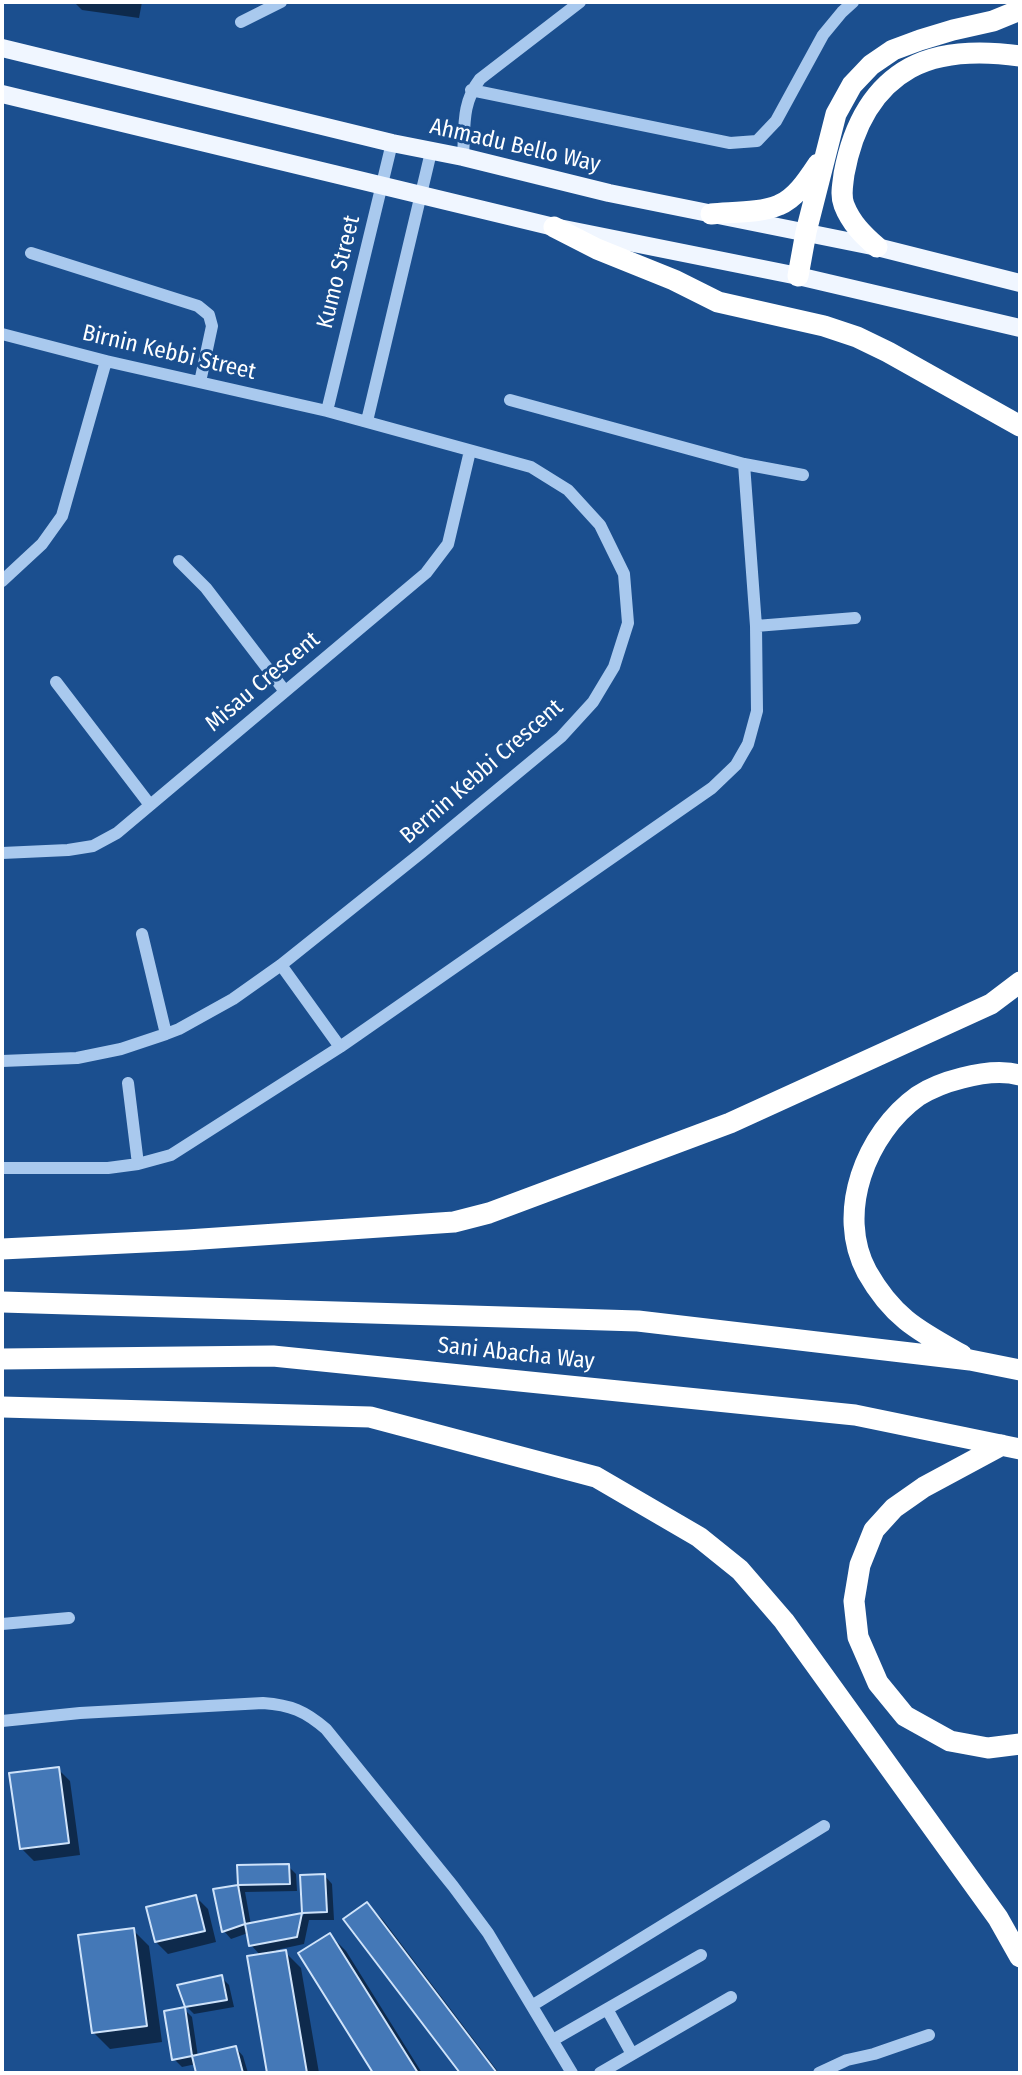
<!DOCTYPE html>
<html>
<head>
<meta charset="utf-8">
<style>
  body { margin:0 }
  #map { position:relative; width:1022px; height:2075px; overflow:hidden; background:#1b4f8f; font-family:"Fira Sans Condensed",sans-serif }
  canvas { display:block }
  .frame { position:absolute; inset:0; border:4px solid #fff; pointer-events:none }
</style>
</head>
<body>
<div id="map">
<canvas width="1022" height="2075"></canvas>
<div class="frame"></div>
</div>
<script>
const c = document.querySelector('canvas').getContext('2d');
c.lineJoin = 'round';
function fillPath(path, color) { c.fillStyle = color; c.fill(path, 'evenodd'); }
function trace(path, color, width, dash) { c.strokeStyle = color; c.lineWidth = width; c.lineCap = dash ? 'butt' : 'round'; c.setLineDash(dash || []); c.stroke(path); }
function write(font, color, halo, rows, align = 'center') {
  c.font = font + ' "Fira Sans Condensed",sans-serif'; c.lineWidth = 6; c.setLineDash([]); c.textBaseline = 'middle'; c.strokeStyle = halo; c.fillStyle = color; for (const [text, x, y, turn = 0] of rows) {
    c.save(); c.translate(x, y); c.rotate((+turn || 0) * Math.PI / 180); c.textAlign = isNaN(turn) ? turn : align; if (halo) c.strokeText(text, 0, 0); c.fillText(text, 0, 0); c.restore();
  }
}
fillPath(new Path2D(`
  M 74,2 L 142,2 L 139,18 L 82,10 Z
  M 58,1769 L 70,1781 L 80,1855 L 34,1861 L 22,1849 Z
  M 239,1866 L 288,1866 L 296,1874 L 297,1891 L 245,1892 L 251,1925 L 304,1915 L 302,1877 L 325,1876 L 332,1884 L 334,1920 L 309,1920 L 304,1944 L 276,1950 L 276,1953 L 285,1952 L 301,1968 L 319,2073 L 269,2073 L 249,1958 L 261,1956 L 251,1945 L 248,1933 L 231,1939 L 224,1931 L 215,1890 L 239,1886 Z
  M 196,1897 L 208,1909 L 216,1942 L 168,1954 L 156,1942 Z
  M 367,1904 L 383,1920 L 499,2073 L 462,2073 L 346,1920 Z
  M 133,1930 L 149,1946 L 162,2042 L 110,2049 L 93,2032 Z
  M 330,1935 L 346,1951 L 422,2073 L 375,2073 L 300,1954 Z
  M 221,1977 L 229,1985 L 234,2007 L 194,2014 L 186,2006 Z
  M 184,2009 L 192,2017 L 198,2057 L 236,2048 L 243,2056 L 248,2073 L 198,2073 L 196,2064 L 182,2067 L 174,2059 Z`), '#0007');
const building = new Path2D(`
  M 59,1767 L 69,1843 L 20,1849 L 9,1773 Z
  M 289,1864 L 290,1884 L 238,1885 L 237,1865 Z
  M 325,1874 L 327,1912 L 302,1913 L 300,1875 Z
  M 238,1885 L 245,1924 L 222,1932 L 213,1889 Z
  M 196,1895 L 205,1931 L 155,1942 L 146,1907 Z
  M 367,1902 L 497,2073 L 460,2073 L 343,1919 Z
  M 302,1913 L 297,1937 L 249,1946 L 245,1924 Z
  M 134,1928 L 147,2026 L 92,2033 L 78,1935 Z
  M 330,1933 L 418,2073 L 373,2073 L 298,1953 Z
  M 286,1950 L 307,2073 L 267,2073 L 247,1956 Z
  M 222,1975 L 227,2000 L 185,2007 L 177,1985 Z
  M 185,2007 L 192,2056 L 172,2060 L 164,2011 Z
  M 236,2046 L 243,2073 L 196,2073 L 192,2056 Z`);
fillPath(building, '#4478b7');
trace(building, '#cfe3fa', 2);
trace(new Path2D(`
  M 241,22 L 281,2
  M 471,90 L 730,143 L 757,141 L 776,121 L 823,35 L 842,12 L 853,2
  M 463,157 C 465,128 461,104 480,79 L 580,2
  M 31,253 L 198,306 L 209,315 L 212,326 L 200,382
  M 2,334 L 106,361 L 327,411 L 531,467 L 568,490 L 600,525 L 624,574 L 628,623 L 614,667 L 593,702 L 561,737 L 421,853 L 281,965 L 233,999 L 179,1029 L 166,1034 L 121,1049 L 77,1058 L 2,1061
  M 510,400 L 744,464 L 803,475
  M 327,411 L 392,143
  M 367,421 L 431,152
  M 179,561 L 206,588 L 284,690
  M 2,581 L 42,544 L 62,516 L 106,361
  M 756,626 L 855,618
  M 56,682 L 150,805
  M 2,853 L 68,850 L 93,846 L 117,833 L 426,573 L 448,544 L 470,451
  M 142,934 L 166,1034
  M 281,965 L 340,1047
  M 128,1083 L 138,1164
  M 2,1168 L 108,1168 L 138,1164 L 171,1155 L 340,1047 L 712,788 L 736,765 L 748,744 L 757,711 L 756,626 L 744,464
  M 2,1624 L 69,1618
  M 2,1721 L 80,1713 L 263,1703 C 291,1705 305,1711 326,1729 L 453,1886 L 488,1933 L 572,2073
  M 533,2005 L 824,1826
  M 607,2009 L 632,2054
  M 553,2040 L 701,1955
  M 600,2073 L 731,1997
  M 819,2073 L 847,2060 L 874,2054 L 929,2035`), '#a9c9ee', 12);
trace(new Path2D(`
  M 2,48 L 392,143 L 463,157 L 609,193 L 877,247 L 1020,283
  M 2,94 L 554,227 L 798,276 L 1020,328`), '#f0f6ff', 18);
trace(new Path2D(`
  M 711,214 C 731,212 761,213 779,205 C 796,198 808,179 818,164
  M 554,227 L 597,249 L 674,280 L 718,302 L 824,326 L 857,337 L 888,352 L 1020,426
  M 877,247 C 863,235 851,223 844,205 C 840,195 843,184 844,174 C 852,131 870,90 910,68 C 943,50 984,51 1020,56
  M 798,276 L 806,232 L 836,114 L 852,85 L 871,65 L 893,50 L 920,40 L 953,30 L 993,21 L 1020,10
  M 2,1249 L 187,1240 L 454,1222 L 489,1213 L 730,1123 L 991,1004 L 1020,982
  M 2,1302 L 638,1321 L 970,1360 L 1020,1370
  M 962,1355 C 919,1331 893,1318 867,1272 C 835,1213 866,1133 918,1096 C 932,1087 946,1082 962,1078 C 981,1073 1001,1070 1020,1075
  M 2,1359 L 273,1356 L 855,1415 L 1020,1449
  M 2,1407 L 370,1417 L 596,1477 L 699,1537 L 740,1570 L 784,1621 L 998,1918 L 1020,1957
  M 1002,1445 L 924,1487 L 894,1508 L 874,1530 L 860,1565 L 854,1601 L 858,1637 L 878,1683 L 905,1716 L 950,1741 L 988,1748 L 1020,1744`), '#fff', 21);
write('23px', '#fff', '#1b4f8f', [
  ["Ahmadu Bello Way",515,146,13],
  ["Kumo Street",339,272,-76],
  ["Birnin Kebbi Street",169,353,13],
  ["Misau Crescent",263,682,-40],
  ["Bernin Kebbi Crescent",482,772,-41],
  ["Sani Abacha Way",516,1354,6]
]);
</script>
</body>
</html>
